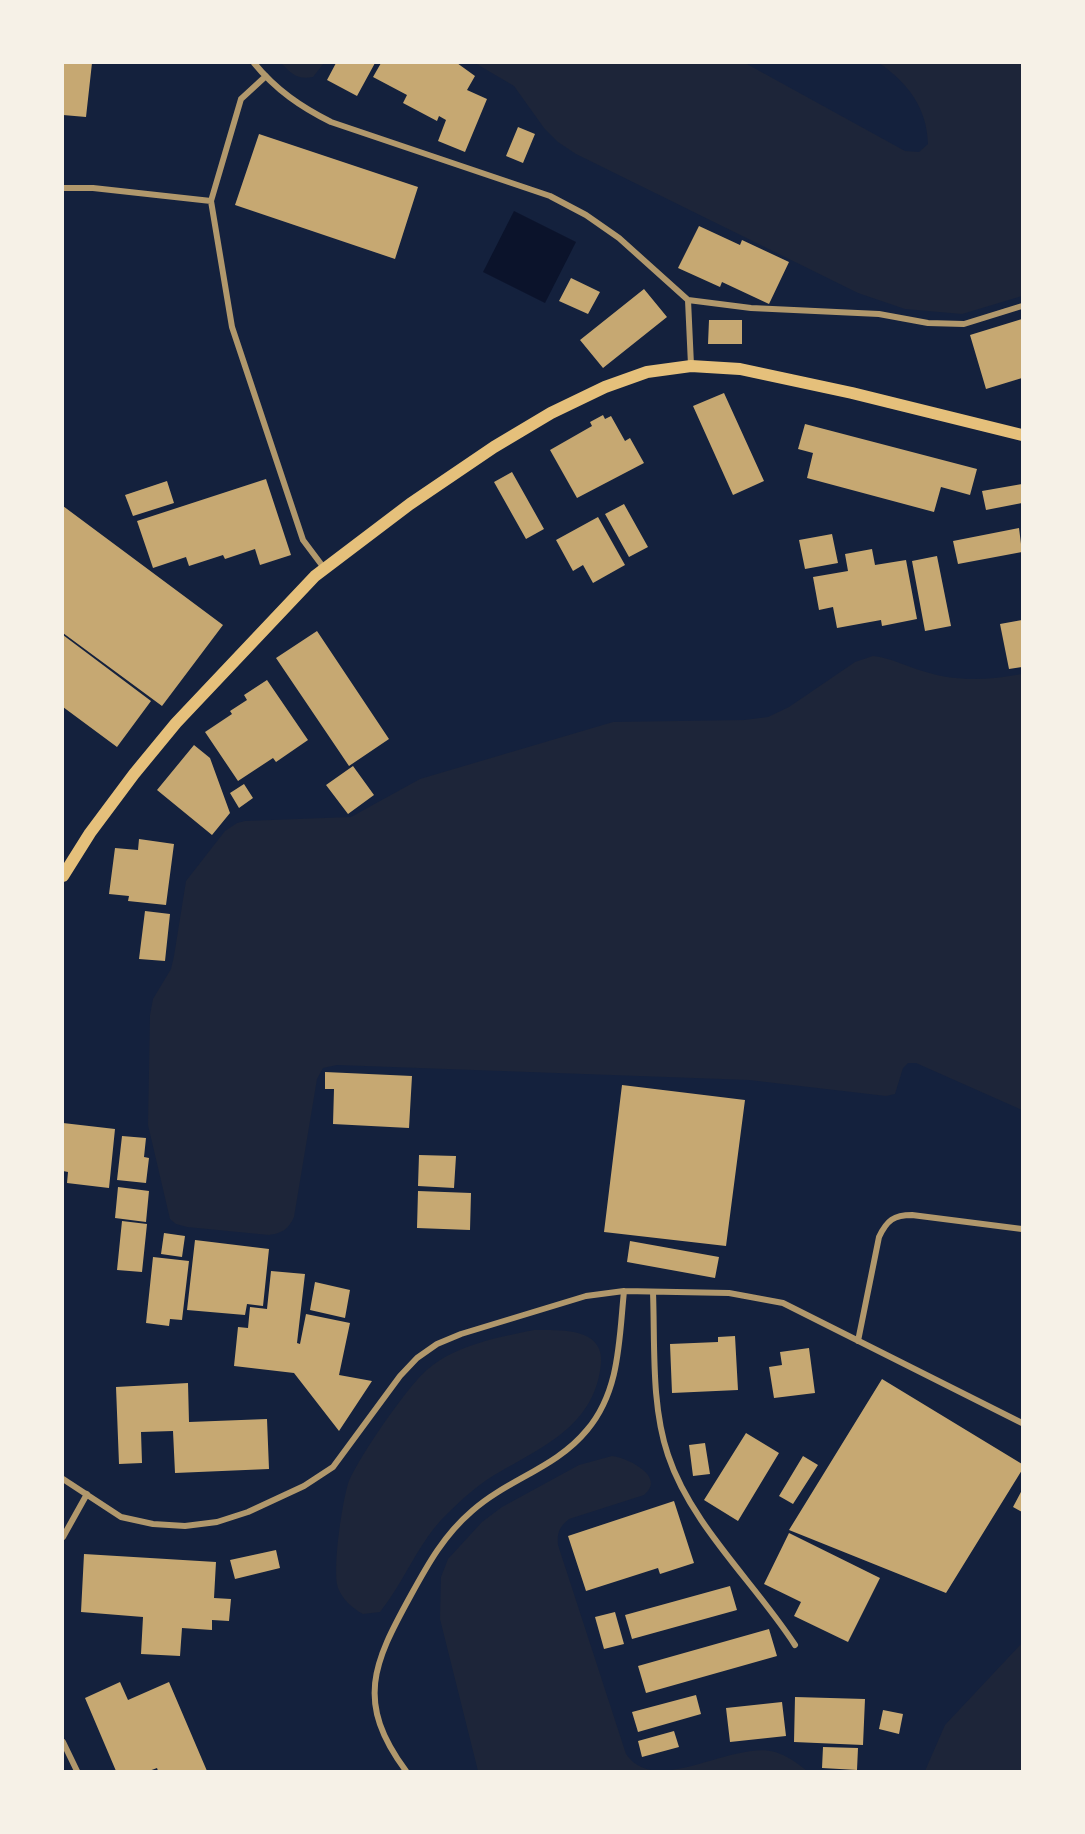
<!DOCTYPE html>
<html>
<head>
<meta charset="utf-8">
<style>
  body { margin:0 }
  #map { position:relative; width:1085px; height:1834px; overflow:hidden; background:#14213d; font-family:"Source Sans 3",sans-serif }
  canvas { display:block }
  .frame { position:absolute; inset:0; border:64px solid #f6f1e7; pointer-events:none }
</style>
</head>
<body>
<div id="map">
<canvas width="1085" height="1834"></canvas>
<div class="frame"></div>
</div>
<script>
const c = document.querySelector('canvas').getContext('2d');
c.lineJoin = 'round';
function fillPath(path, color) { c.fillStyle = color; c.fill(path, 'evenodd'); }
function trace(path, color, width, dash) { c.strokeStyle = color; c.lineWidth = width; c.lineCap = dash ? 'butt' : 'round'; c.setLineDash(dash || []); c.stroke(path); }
fillPath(new Path2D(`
  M 281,63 L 324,63 L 313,77 C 297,80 292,74 281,63 Z
  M 475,63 L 745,63 L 905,151 L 919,152 L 928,144 C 927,108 908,83 879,63 L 1022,63 L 1022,296 L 962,314 L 905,309 L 858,293 L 576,154 L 558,142 L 544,128 L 514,86 Z
  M 873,656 C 892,658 907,667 926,672 C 958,682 989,680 1022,674 L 1022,1110 L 916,1063 L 908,1063 L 903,1068 L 895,1094 L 886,1096 L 749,1080 L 337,1065 L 323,1068 L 317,1079 L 294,1217 C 288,1230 282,1233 269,1235 L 187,1227 L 176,1224 L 170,1219 L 148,1125 L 150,1015 L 153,999 L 171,969 L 174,956 L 186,881 L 225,831 L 237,823 L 245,821 L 351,817 L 420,779 L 613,722 L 744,720 L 768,717 L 789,707 L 855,662 Z
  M 534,1330 C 559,1330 604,1327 601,1363 C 595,1431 533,1450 485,1481 C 471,1491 459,1502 447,1514 C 418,1542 405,1581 380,1612 L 363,1614 C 352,1608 343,1600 338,1588 C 332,1570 342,1503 348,1484 C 356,1461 409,1384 428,1369 C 456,1345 499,1337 534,1330 Z
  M 612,1456 C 628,1458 667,1477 644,1495 L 569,1519 C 559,1527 557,1533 558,1545 L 626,1754 C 656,1798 732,1740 775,1752 C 788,1756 797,1763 807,1771 L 478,1771 L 440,1619 L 441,1577 L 448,1559 L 482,1522 L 502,1507 L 579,1465 Z
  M 1022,1643 L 1022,1771 L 925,1771 L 945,1725 Z`), '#1d2539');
fillPath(new Path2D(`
  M 514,211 L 576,242 L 545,303 L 483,272 Z`), '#0b132b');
fillPath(new Path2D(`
  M 63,63 L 92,63 L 86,117 L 63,115 Z
  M 336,63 L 375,63 L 357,96 L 327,80 Z
  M 381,63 L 457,63 L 475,76 L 467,90 L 487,99 L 465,152 L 438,141 L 446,120 L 439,116 L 437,121 L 403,103 L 407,95 L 373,77 Z
  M 518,127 L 535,134 L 523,163 L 506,156 Z
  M 259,134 L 418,187 L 395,259 L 235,205 Z
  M 699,226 L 740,245 L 742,240 L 789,262 L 769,304 L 722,282 L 720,287 L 678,268 Z
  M 571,278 L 600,292 L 588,314 L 559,301 Z
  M 644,289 L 667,317 L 603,368 L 580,340 Z
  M 1022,319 L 1022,378 L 986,389 L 970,335 Z
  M 709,320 L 742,320 L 742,344 L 708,344 Z
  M 724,393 L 764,481 L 733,495 L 693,406 Z
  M 603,415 L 605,419 L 611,416 L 625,441 L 630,438 L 644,463 L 577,498 L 550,450 L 592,426 L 590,422 Z
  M 805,424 L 977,469 L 970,495 L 941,487 L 934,512 L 807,478 L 813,453 L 798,449 Z
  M 512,472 L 544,529 L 526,539 L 494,482 Z
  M 266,479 L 291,555 L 260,565 L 255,549 L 225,559 L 223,555 L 189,566 L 186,557 L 153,568 L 137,521 Z
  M 167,481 L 174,503 L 133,516 L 125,495 Z
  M 1022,484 L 1022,503 L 986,510 L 982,491 Z
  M 624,504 L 648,547 L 629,557 L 605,514 Z
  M 63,506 L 223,625 L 162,706 L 63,633 Z
  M 598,517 L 625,565 L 593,583 L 583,565 L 573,571 L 556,540 Z
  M 1019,528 L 1022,552 L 958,564 L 953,541 Z
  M 832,534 L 838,563 L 805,569 L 799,540 Z
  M 872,549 L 875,565 L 906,560 L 917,619 L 882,626 L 881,620 L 837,628 L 833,607 L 819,610 L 813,577 L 848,571 L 845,554 Z
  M 937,556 L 951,626 L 925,631 L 912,561 Z
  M 1022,620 L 1022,667 L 1009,669 L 1000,624 Z
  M 317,631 L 389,739 L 349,766 L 276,658 Z
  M 63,635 L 151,701 L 117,747 L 63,707 Z
  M 267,680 L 308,740 L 276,762 L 273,758 L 238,781 L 205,732 L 232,714 L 230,711 L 247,700 L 244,695 Z
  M 194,745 L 210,758 L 230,813 L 212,835 L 157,790 Z
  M 353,766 L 374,795 L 348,814 L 326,785 Z
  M 244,784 L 253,798 L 239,808 L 230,793 Z
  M 139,839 L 174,844 L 166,905 L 128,901 L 129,896 L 109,894 L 115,848 L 138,850 Z
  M 145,911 L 170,914 L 165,961 L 139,959 Z
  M 325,1072 L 412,1076 L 409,1128 L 333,1124 L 334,1089 L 325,1089 Z
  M 622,1085 L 745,1100 L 726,1246 L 604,1232 Z
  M 63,1123 L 115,1129 L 109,1188 L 67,1183 L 68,1172 L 63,1171 Z
  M 122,1136 L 146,1138 L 144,1157 L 149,1158 L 146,1183 L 117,1180 Z
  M 419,1155 L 456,1156 L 454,1188 L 418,1186 Z
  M 118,1187 L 149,1191 L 146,1222 L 115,1218 Z
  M 418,1191 L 471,1193 L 470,1230 L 417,1228 Z
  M 122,1221 L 147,1224 L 142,1272 L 117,1270 Z
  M 164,1233 L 185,1236 L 182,1257 L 161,1254 Z
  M 195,1240 L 269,1249 L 263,1306 L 247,1304 L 245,1315 L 187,1310 Z
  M 630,1241 L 719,1257 L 715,1278 L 627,1262 Z
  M 153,1257 L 189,1261 L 182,1320 L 170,1319 L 169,1326 L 146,1323 Z
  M 271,1271 L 305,1274 L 297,1343 L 300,1344 L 306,1314 L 350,1323 L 339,1375 L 372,1381 L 339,1431 L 294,1373 L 234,1366 L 238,1327 L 248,1328 L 250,1307 L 267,1309 Z
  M 315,1282 L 350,1290 L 345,1318 L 310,1310 Z
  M 735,1336 L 738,1390 L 672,1393 L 670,1344 L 718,1342 L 718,1337 Z
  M 809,1348 L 815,1393 L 774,1398 L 769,1367 L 782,1365 L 780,1352 Z
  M 882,1379 L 1022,1464 L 1022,1470 L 946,1593 L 789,1530 Z
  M 188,1383 L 189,1422 L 267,1419 L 269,1469 L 175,1473 L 173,1431 L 141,1432 L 142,1463 L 119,1464 L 116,1387 Z
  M 746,1433 L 779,1453 L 738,1521 L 704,1500 Z
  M 705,1443 L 710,1474 L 693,1476 L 689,1445 Z
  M 803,1456 L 818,1465 L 793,1504 L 779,1496 Z
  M 1022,1490 L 1022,1512 L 1013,1507 Z
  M 674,1501 L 694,1563 L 660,1574 L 658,1568 L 586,1591 L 568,1536 Z
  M 789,1533 L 880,1578 L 848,1642 L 794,1616 L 801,1602 L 764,1584 Z
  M 276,1550 L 280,1568 L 235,1579 L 230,1560 Z
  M 84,1554 L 216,1562 L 214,1598 L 231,1599 L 229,1621 L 212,1620 L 212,1630 L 182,1628 L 180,1656 L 141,1654 L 143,1617 L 81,1612 Z
  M 730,1586 L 737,1610 L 632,1639 L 625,1615 Z
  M 615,1612 L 624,1644 L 604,1649 L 595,1617 Z
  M 769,1629 L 777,1656 L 646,1693 L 638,1666 Z
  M 120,1682 L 128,1700 L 169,1682 L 207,1771 L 158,1771 L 157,1768 L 149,1771 L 116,1771 L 85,1698 Z
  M 696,1695 L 701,1714 L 638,1732 L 632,1712 Z
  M 795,1697 L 865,1699 L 863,1745 L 794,1742 Z
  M 782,1702 L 786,1736 L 730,1742 L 726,1708 Z
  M 883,1710 L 903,1714 L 899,1734 L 879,1729 Z
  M 674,1731 L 679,1747 L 642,1757 L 638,1741 Z
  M 823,1747 L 858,1748 L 857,1770 L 822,1768 Z`), '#c6a872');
trace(new Path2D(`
  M 254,63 C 276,90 301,107 331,122 L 550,196 L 586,215 L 619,238 L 688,300 L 691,365
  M 266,76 L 241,99 L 211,201 L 232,327 L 303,540 L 324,568
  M 63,188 L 93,188 L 211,201
  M 688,300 L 751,308 L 879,314 L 928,323 L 964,324 L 1022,306
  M 653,1292 C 655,1345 651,1405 668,1455 C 691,1525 755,1583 795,1645
  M 858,1341 L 879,1237 C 887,1220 894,1215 912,1215 L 1022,1229
  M 63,1479 L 121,1517 L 153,1524 L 185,1526 L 217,1522 L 248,1512 L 304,1486 L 333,1467 L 400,1376 L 417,1358 L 437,1344 L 461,1334 L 586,1296 L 624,1291 L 729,1293 L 783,1303 L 1022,1423
  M 63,1537 L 87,1494
  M 63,1742 L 77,1771
  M 406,1771 C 355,1702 373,1664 411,1595 C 428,1564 444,1535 472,1511 C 508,1479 556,1468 587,1430 C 620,1391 619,1340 624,1291`), '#b1986c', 6);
trace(new Path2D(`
  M 63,876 L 90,833 L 134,774 L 176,723 L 315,576 L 410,504 L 494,447 L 551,413 L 605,387 L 647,372 L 691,366 L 740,369 L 852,393 L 1022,435`), '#e5c07b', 12);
</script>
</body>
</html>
